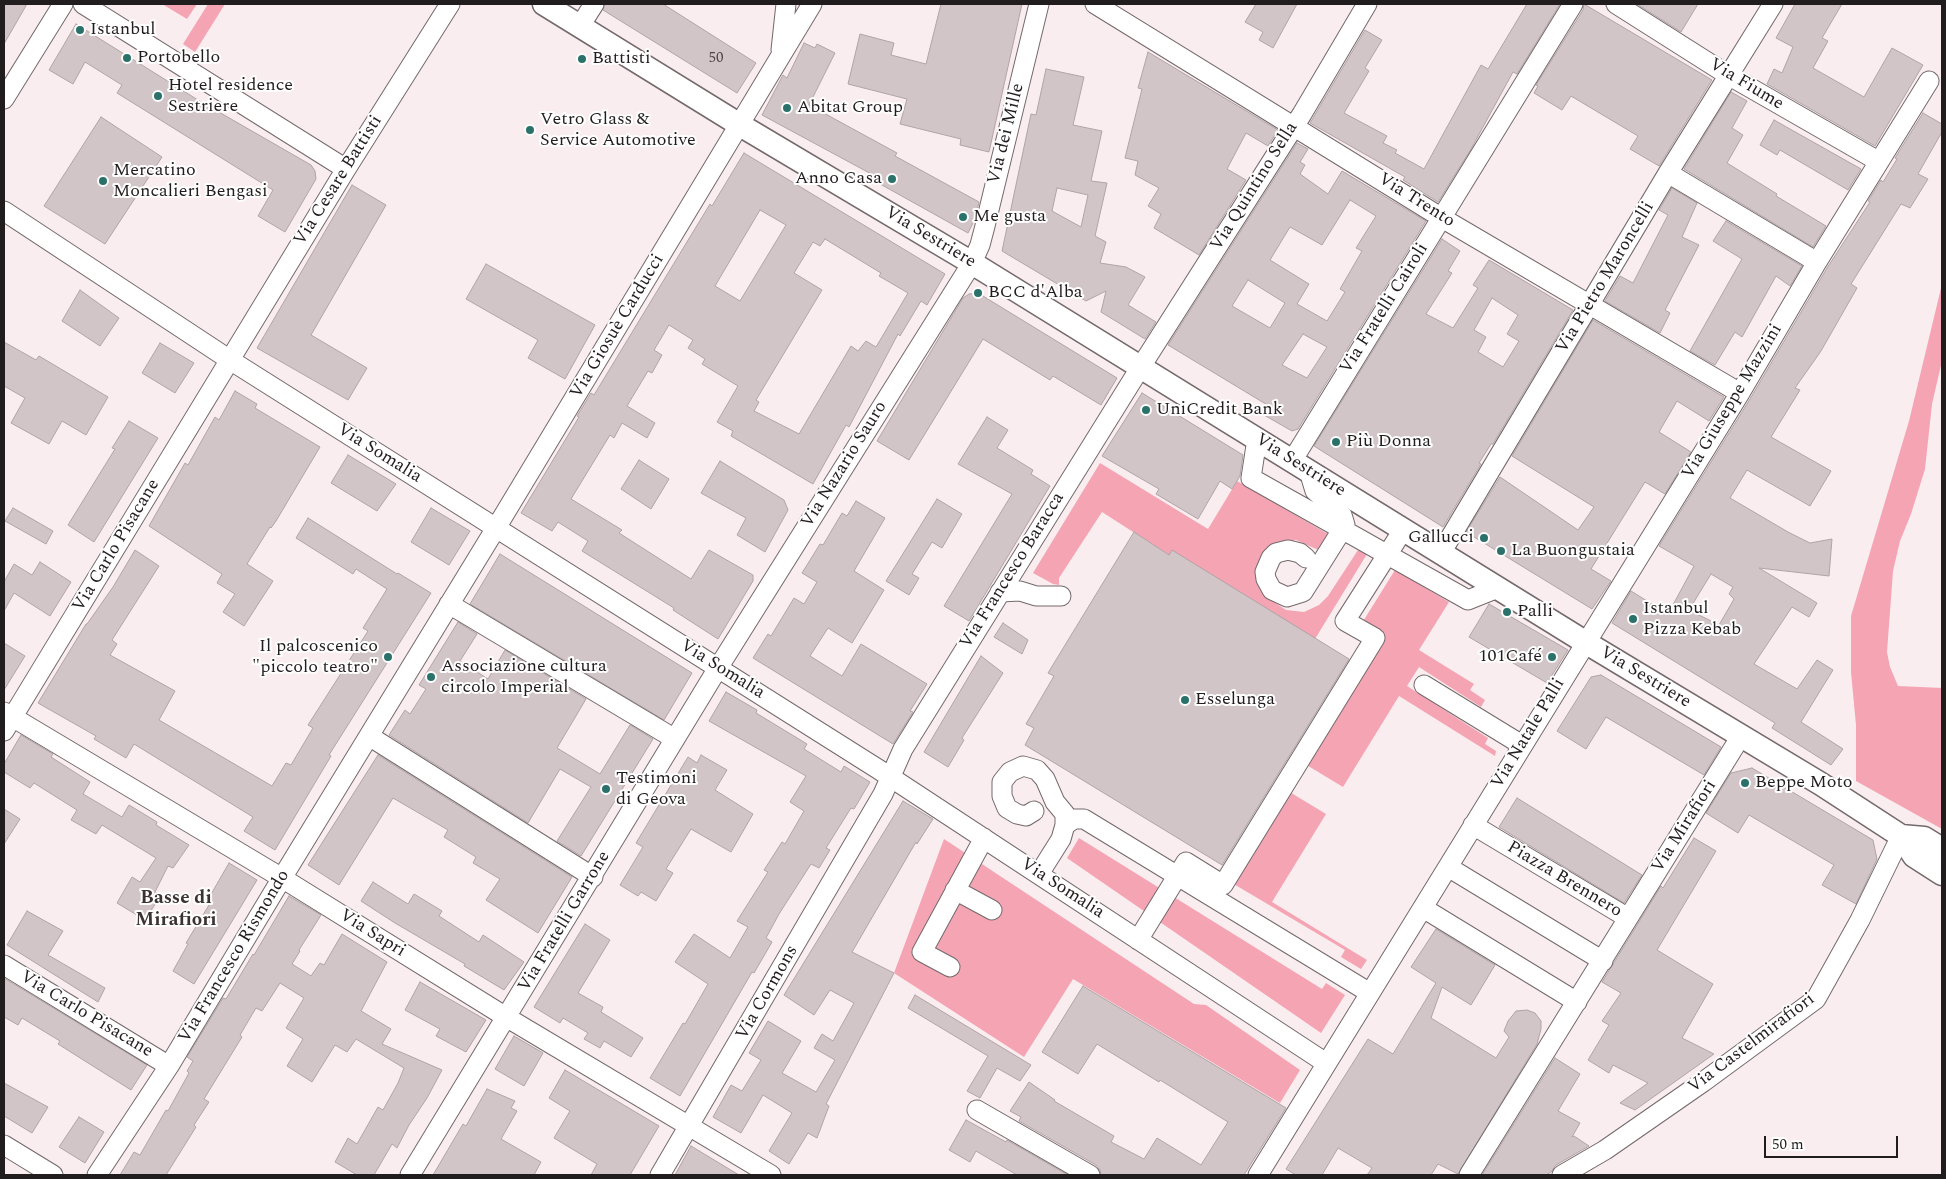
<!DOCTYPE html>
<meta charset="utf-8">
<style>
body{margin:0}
#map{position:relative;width:1946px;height:1179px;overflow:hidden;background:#faedef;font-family:Spectral,serif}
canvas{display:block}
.frame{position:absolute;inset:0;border:5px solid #211c1d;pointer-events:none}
.scale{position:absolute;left:1764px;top:1136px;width:134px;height:22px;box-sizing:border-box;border:2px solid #211c1d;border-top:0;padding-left:6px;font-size:15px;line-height:18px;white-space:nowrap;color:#211c1d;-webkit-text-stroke:4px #fefefe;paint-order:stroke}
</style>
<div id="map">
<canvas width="1946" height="1179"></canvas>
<div class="frame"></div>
<div class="scale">50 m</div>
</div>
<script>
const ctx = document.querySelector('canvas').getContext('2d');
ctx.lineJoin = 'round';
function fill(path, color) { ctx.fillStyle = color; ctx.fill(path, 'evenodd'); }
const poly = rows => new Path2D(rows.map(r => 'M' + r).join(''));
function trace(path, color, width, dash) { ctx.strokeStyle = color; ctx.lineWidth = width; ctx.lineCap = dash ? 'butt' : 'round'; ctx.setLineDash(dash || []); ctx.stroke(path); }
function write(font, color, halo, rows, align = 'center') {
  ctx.font = font + ' Spectral,serif'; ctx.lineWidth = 4; ctx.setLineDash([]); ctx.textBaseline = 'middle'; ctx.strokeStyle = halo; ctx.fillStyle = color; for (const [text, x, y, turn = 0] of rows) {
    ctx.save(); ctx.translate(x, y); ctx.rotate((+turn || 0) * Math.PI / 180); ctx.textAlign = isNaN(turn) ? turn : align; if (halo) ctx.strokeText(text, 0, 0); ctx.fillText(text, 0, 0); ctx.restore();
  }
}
const green = poly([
 [162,4,197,4,187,19],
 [208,4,225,4,195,52,183,44],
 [1942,284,1942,361,1932,404,1925,469,1911,514,1900,541,1893,571,1887,652,1890,667,1898,686,1942,688,1942,829,1856,781,1856,725,1851,672,1851,616,1909,421],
 [1100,463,1208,529,1237,481,1333,537,1325,553,1296,540,1283,543,1266,587,1271,600,1286,610,1304,612,1319,605,1328,596,1358,550,1367,554,1315,639,1169,555,1102,512,1059,578,1059,585,1053,584,1033,573],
 [1395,570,1449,602,1419,650,1474,684,1470,690,1485,700,1481,707,1419,667,1407,686,1488,738,1485,744,1496,751,1495,756,1399,696,1343,787,1305,764,1382,635,1362,623],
 [1288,791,1326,814,1272,902,1367,960,1361,969,1341,957,1345,950,1232,883],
 [1079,838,1322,989,1326,983,1345,995,1321,1033,1067,858],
 [944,839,1194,1004,1206,1005,1300,1070,1280,1103,1073,979,1024,1057,894,973]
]);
const building = poly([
 [4,4,27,4,4,44,4,4],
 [605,4,663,4,756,63,737,93,603,10,605,4],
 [941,4,1022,4,989,152,960,145,961,139,900,124,907,99,848,84,860,34,894,43,891,55,926,64,941,4],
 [1256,4,1297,4,1273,48,1259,40,1263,32,1245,22,1256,4],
 [1527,4,1560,4,1517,74,1513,72,1471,149,1438,202,1403,180,1405,177,1310,123,1365,30,1382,40,1365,68,1369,71,1344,113,1387,136,1383,143,1397,150,1395,153,1424,169,1481,65,1488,69,1527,4],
 [1584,4,1712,80,1659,166,1630,149,1638,136,1571,96,1562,110,1534,93,1538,86,1536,85,1583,10,1584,4],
 [1637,4,1698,4,1681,32,1637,4],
 [1795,4,1842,4,1822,38,1828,41,1813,68,1864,97,1892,48,1923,65,1875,146,1767,84,1774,69,1782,73,1793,47,1776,38,1795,4],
 [76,24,198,100,311,165,315,171,316,179,285,232,258,216,273,190,117,93,122,85,85,62,73,84,49,70,76,24],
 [804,43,815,48,817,44,835,53,809,105,897,153,895,156,979,202,975,219,968,233,873,180,875,176,762,115,783,75,787,78,804,43],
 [1148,52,1278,130,1268,146,1246,133,1227,169,1246,180,1199,255,1154,228,1161,214,1148,206,1159,188,1135,175,1138,161,1125,158,1142,89,1138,88,1148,52],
 [1046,69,1084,77,1073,125,1102,131,1091,181,1107,183,1095,236,1106,242,1100,263,1126,267,1145,277,1128,305,1156,322,1145,339,1101,312,1106,291,1086,301,1002,251,1031,114,1036,115,1046,69],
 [1057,188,1088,195,1081,227,1052,211,1057,188],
 [1731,92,1747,101,1732,128,1743,135,1727,163,1777,194,1776,196,1826,226,1813,247,1684,169,1731,92],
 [1923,113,1942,124,1942,132,1918,174,1928,179,1910,208,1901,204,1851,284,1857,288,1821,351,1795,388,1800,390,1771,437,1831,471,1810,506,1747,470,1730,498,1788,532,1810,543,1832,539,1829,576,1759,568,1817,603,1809,617,1792,607,1754,664,1797,689,1817,660,1833,670,1801,722,1843,749,1831,765,1772,728,1775,723,1612,623,1631,591,1668,614,1694,566,1659,546,1750,399,1827,268,1870,202,1868,201,1881,180,1883,182,1897,159,1895,158,1923,113],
 [1711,574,1733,587,1729,594,1734,599,1719,625,1689,610,1711,574],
 [101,117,162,157,105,244,44,206,101,117],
 [1774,120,1861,169,1848,190,1780,150,1777,155,1760,145,1774,120],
 [1297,143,1308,149,1300,162,1305,165,1300,174,1328,194,1342,171,1426,221,1298,429,1292,431,1264,415,1269,406,1168,345,1297,143],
 [1350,200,1376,216,1356,248,1362,251,1340,289,1345,292,1327,321,1297,304,1309,284,1270,260,1290,227,1322,245,1350,200],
 [1248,280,1285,303,1270,328,1232,306,1248,280],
 [1303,334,1327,347,1307,378,1282,365,1303,334],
 [744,153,945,274,927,305,921,301,900,336,898,334,849,427,846,425,813,484,731,436,733,431,717,422,738,386,702,364,705,359,688,348,693,340,669,325,654,350,662,355,652,373,648,371,627,406,655,423,647,438,622,423,614,438,610,435,571,499,622,530,619,533,691,579,709,550,753,575,753,581,718,639,673,610,674,608,582,551,588,541,558,522,552,531,521,513,579,417,577,416,591,393,594,395,710,204,712,206,744,153],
 [760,210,786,225,740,301,715,286,760,210],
 [825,239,881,273,879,276,908,293,876,347,866,341,858,351,851,346,799,434,754,411,759,402,756,400,822,290,794,273,813,242,820,246,825,239],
 [352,185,386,205,311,335,367,368,348,400,257,348,352,185],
 [1672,188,1697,203,1682,237,1699,245,1665,310,1670,313,1660,333,1605,301,1620,276,1633,283,1668,215,1659,210,1672,188],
 [1726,221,1802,266,1790,286,1776,276,1742,337,1735,332,1715,365,1690,351,1742,259,1713,241,1726,221],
 [1442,239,1460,251,1448,271,1452,273,1426,314,1453,328,1478,288,1473,285,1489,260,1573,310,1493,444,1491,444,1479,463,1481,464,1443,527,1314,446,1442,239],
 [1492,298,1518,315,1507,334,1519,341,1503,367,1478,352,1486,337,1474,330,1492,298],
 [486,264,595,325,565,379,528,358,538,340,466,299,486,264],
 [80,290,119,318,100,346,62,321,80,290],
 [978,293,1117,378,1101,405,1053,376,1050,380,983,339,909,460,877,441,963,298,969,294,978,293],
 [1593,320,1724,397,1709,421,1677,401,1659,432,1691,452,1665,494,1645,482,1591,569,1611,581,1592,609,1466,532,1500,477,1578,530,1594,507,1512,456,1593,320],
 [4,342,36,360,39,356,108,397,86,435,62,421,49,444,11,423,25,398,4,386,4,342],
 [160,343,194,363,175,393,142,373,160,343],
 [235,391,257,404,255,408,320,447,276,521,271,528,270,527,247,564,273,581,244,626,223,612,235,594,217,583,222,574,149,526,185,463,188,465,215,417,219,420,235,391],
 [1142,393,1243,455,1240,476,1232,489,1220,481,1198,519,1156,494,1159,489,1102,456,1142,393],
 [987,417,1008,430,997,448,1033,470,1031,474,1050,486,969,621,944,606,1012,494,958,464,987,417],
 [129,421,158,438,94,542,68,525,115,449,112,448,129,421],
 [348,455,396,484,377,511,331,483,348,455],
 [639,460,669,479,651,509,621,489,639,460],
 [720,461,784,500,788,510,765,552,737,535,746,518,701,493,720,461],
 [937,499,962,514,942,548,932,542,912,574,919,578,909,595,886,581,937,499],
 [856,501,885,518,854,571,884,590,852,643,828,628,810,656,842,676,861,644,927,684,910,711,913,712,893,744,753,658,768,634,771,636,794,598,804,604,817,582,802,573,820,544,823,545,842,513,847,516,856,501],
 [13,508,53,531,46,544,5,521,13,508],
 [431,508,470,531,449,565,411,542,431,508],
 [308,518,397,574,398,573,431,593,329,755,331,756,275,850,244,831,253,817,134,744,126,758,94,739,96,736,38,703,86,624,87,624,113,587,135,550,159,566,112,640,117,644,110,655,175,691,159,720,272,786,286,763,291,765,313,728,308,725,368,631,363,628,387,589,356,569,353,574,296,538,308,518],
 [1134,532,1169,555,1172,550,1349,659,1222,865,1025,745,1034,728,1026,724,1054,676,1048,673,1134,532],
 [500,554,692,673,664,720,470,604,500,554],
 [40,562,71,582,50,616,14,593,4,611,4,582,14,564,32,575,40,562],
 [1489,604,1568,650,1547,683,1469,637,1489,604],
 [458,622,477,634,460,661,488,679,505,650,586,699,557,748,600,774,630,725,653,739,581,856,557,841,591,787,560,769,528,823,389,735,405,710,410,714,426,689,419,685,458,622],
 [1003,623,1028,640,1022,654,994,637,1003,623],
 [4,643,25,656,4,690,4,643],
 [981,656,1003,673,962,738,964,740,948,767,924,752,981,656],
 [1601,675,1721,747,1704,775,1606,717,1586,749,1557,731,1591,677,1601,675],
 [726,692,757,710,756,713,807,744,804,749,841,772,844,766,870,782,854,809,851,808,826,848,830,850,819,868,811,864,779,914,766,938,772,942,754,973,752,972,680,1096,650,1078,683,1023,685,1024,708,984,675,962,694,934,730,958,748,927,737,921,768,872,764,870,782,842,785,844,804,811,790,802,806,776,709,721,726,692],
 [21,735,53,754,51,757,90,782,83,794,122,817,129,805,157,822,156,825,189,845,173,868,168,866,155,892,161,895,145,920,117,903,132,877,140,882,156,858,102,825,96,834,71,820,77,810,34,783,30,788,4,772,4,764,21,735],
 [378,755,572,877,538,933,486,900,500,879,473,863,476,857,444,837,448,830,393,798,339,885,308,865,378,755],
 [701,755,727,770,715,790,753,814,731,852,691,829,666,869,673,873,656,901,641,892,638,896,620,885,643,847,636,843,688,757,697,763,701,755],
 [1752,768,1873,840,1877,859,1856,904,1822,885,1834,865,1749,815,1738,833,1706,813,1731,773,1752,768],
 [1517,798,1642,875,1624,903,1499,827,1517,798],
 [903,801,933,819,917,844,916,842,852,952,894,973,826,1104,829,1106,817,1138,808,1133,789,1164,769,1151,792,1113,763,1095,741,1133,713,1117,731,1085,742,1091,761,1060,749,1053,768,1021,801,1041,782,1073,816,1092,835,1060,814,1048,822,1034,833,1041,854,1003,830,990,814,1015,784,995,903,801],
 [4,809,20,819,4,844,4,809],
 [1694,838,1716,851,1657,950,1713,984,1682,1038,1714,1054,1635,1110,1620,1103,1648,1083,1613,1065,1609,1073,1588,1060,1609,1025,1602,1021,1621,993,1602,982,1661,886,1663,888,1694,838],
 [229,863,257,880,194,984,173,971,188,944,186,943,209,905,206,903,229,863],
 [373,882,408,904,414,894,442,911,439,916,479,942,483,935,524,962,504,990,464,966,465,964,395,923,361,901,373,882],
 [289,896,321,915,299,950,300,951,292,964,311,976,320,963,324,965,342,934,387,962,361,1011,391,1029,382,1044,442,1070,427,1098,409,1125,397,1148,392,1144,374,1175,357,1175,335,1162,348,1138,357,1144,378,1107,383,1110,398,1083,404,1068,356,1039,347,1052,335,1045,312,1082,287,1066,303,1039,286,1028,304,998,280,983,262,1011,256,1008,240,1035,242,1037,204,1099,209,1102,194,1125,196,1127,166,1175,120,1175,134,1152,140,1155,166,1110,168,1111,189,1073,187,1071,193,1061,187,1057,223,998,226,999,253,954,254,955,289,896],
 [27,911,63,931,48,955,105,988,98,1002,7,945,27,911],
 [585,924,610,940,578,993,603,1007,601,1012,643,1038,631,1057,604,1041,600,1048,584,1039,588,1033,563,1018,560,1023,534,1007,585,924],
 [1436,929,1495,965,1471,1005,1442,987,1431,1018,1496,1058,1509,1037,1504,1031,1508,1021,1516,1011,1527,1010,1535,1013,1541,1021,1541,1029,1537,1044,1458,1174,1438,1164,1431,1175,1367,1175,1372,1168,1338,1148,1322,1175,1296,1175,1286,1169,1368,1039,1393,1054,1436,983,1411,967,1436,929],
 [4,978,147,1065,131,1090,58,1044,60,1041,22,1018,18,1025,4,1017,4,978],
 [420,982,486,1020,466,1052,436,1036,440,1029,405,1010,420,982],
 [1083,986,1286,1108,1244,1175,1101,1175,1100,1170,1096,1165,1019,1121,1021,1117,1010,1111,1029,1082,1055,1100,1054,1101,1114,1136,1111,1142,1144,1159,1157,1138,1201,1165,1228,1122,1160,1080,1159,1082,1097,1044,1078,1074,1042,1052,1083,986],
 [915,995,1031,1065,1020,1081,997,1068,980,1098,967,1091,988,1056,908,1008,915,995],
 [514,1036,543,1053,524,1086,495,1069,514,1036],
 [1555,1058,1580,1074,1558,1111,1580,1123,1572,1137,1574,1136,1589,1146,1556,1165,1551,1172,1546,1175,1482,1175,1555,1058],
 [565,1070,659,1126,630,1175,591,1175,597,1164,554,1138,570,1111,549,1098,565,1070],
 [4,1083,48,1107,32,1133,4,1116,4,1083],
 [487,1089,515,1101,511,1108,517,1111,501,1139,541,1162,534,1175,433,1175,463,1124,466,1126,487,1089],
 [79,1117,104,1132,85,1163,59,1147,79,1117],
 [966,1120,1006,1142,1007,1140,1068,1175,1017,1175,976,1151,970,1162,949,1150,966,1120],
 [691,1146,739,1175,675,1175,691,1146]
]);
const minor = poly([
 [83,4,346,169],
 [1095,4,1442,218,1740,393],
 [1616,4,1728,75,1878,161],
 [580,26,594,4],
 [781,50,786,4],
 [4,99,63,4],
 [1668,173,1817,262],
 [4,211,230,360,878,769,1326,1063],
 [1257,439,1251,478,1468,600,1498,588],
 [1292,461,1573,4],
 [1441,553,1668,173,1773,4],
 [1306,558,1300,553,1288,550,1276,553,1271,558,1265,572,1266,579,1272,590,1287,597,1303,592,1345,525,1342,515,1315,491,1309,471],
 [1000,592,1020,591,1036,596,1061,596],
 [449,604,675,739],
 [1424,685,1522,745],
 [4,712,282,878,506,1017,771,1175],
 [4,731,346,169,450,4],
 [369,736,593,877],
 [1034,811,1026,816,1017,814,1007,808,1002,796,1002,782,1010,772,1023,766,1037,770,1045,779,1055,802,1065,814,1065,825,1061,839,1039,874],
 [1065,825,1074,819,1084,819,1370,993],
 [1473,825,1628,918],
 [1448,867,1603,961],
 [955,890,992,910],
 [1423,908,1577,1002],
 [1138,940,1186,862,1223,885,1375,638,1345,621,1403,530],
 [4,965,169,1066],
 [950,967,922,952,984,838],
 [977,1110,1090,1175],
 [4,1145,53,1175],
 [97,1175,169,1066,282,878,496,528,812,4],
 [410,1175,718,668,972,263,980,245,985,226,1039,4],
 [660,1175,883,794,903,749,1140,368,1302,114,1367,4],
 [1258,1175,1740,393,1817,262,1929,81],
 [1469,1175,1741,736],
 [1562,1175,1605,1150,1703,1082,1816,999,1860,920,1901,836]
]);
const major = poly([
 [544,4,740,125,972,263,1585,642,1821,784,1901,836,1914,856,1942,874],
 [1901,836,1924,838,1942,849]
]);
const markers = [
 [80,30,5,"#297169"],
 [127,58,5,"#297169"],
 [582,59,5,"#297169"],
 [158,96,5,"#297169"],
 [787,108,5,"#297169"],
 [530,130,5,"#297169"],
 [892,179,5,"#297169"],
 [103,181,5,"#297169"],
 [963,217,5,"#297169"],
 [978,293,5,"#297169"],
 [1146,410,5,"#297169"],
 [1336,442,5,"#297169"],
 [1484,538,5,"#297169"],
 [1501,551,5,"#297169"],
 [1507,612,5,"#297169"],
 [1633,619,5,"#297169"],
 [388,657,5,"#297169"],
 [1552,657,5,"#297169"],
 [431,677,5,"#297169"],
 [1185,700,5,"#297169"],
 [1745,783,5,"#297169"],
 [606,789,5,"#297169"]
];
const numberNames = [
 ["50",716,59]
];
const poiNames = [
 ["Istanbul",90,30],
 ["Portobello",137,58],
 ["Battisti",592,59],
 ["Hotel residence",168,86],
 ["Sestriere",168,107],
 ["Abitat Group",797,108],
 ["Vetro Glass &",540,120],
 ["Service Automotive",540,141],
 ["Mercatino",113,171],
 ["Moncalieri Bengasi",113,192],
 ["Anno Casa",882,179,"right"],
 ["Me gusta",973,217],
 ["BCC d'Alba",988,293],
 ["UniCredit Bank",1156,410],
 ["Più Donna",1346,442],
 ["Gallucci",1474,538,"right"],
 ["La Buongustaia",1511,551],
 ["Istanbul",1643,609],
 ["Pizza Kebab",1643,630],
 ["Palli",1517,612],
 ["Il palcoscenico",378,647,"right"],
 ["\"piccolo teatro\"",378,668,"right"],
 ["101Café",1542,657,"right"],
 ["Associazione cultura",441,667],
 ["circolo Imperial",441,688],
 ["Esselunga",1195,700],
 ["Testimoni",616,779],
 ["di Geova",616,800],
 ["Beppe Moto",1755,783]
];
const streetNames = [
 ["Via Fiume",1746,85,31],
 ["Via dei Mille",1007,134,-76],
 ["Via Cesare Battisti",339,181,-58],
 ["Via Quintino Sella",1255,187,-58],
 ["Via Trento",1416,201,32],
 ["Via Sestriere",930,238,31],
 ["Via Pietro Maroncelli",1606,278,-59],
 ["Via Fratelli Cairoli",1385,309,-58],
 ["Via Giosuè Carducci",618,327,-59],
 ["Via Giuseppe Mazzini",1733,402,-59],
 ["Via Somalia",379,454,32],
 ["Via Nazario Sauro",845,465,-58],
 ["Via Sestriere",1300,466,32],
 ["Via Carlo Pisacane",117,546,-59],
 ["Via Francesco Baracca",1013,571,-58],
 ["Via Somalia",722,670,32],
 ["Via Sestriere",1645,678,31],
 ["Via Natale Palli",1529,734,-59],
 ["Via Mirafiori",1685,827,-58],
 ["Piazza Brennero",1564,880,31],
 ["Via Somalia",1062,889,33],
 ["Via Fratelli Garrone",565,922,-59],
 ["Via Sapri",372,934,32],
 ["Via Francesco Rismondo",235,957,-59],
 ["Via Cormons",768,993,-60],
 ["Via Carlo Pisacane",86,1015,31],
 ["Via Castelmirafiori",1752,1044,-37]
];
const neighbourhoodNames = [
 ["Basse di",176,899],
 ["Mirafiori",176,921]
];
fill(green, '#f5a4b3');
fill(building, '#d2c5c7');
trace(building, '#b0a4a6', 1);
trace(minor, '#74696b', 21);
trace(major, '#74696b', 25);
trace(minor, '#fff', 19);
trace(major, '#fff', 22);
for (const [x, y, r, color] of markers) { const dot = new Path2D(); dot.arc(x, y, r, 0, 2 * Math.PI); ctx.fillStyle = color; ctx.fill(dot); trace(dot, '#fefefe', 2); }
write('15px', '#4d4648', null, numberNames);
write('18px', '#211c1d', '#fefefe', poiNames, 'left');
write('18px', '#211c1d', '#fefefe', streetNames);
write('bold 19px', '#3c3234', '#fefefe', neighbourhoodNames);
</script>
